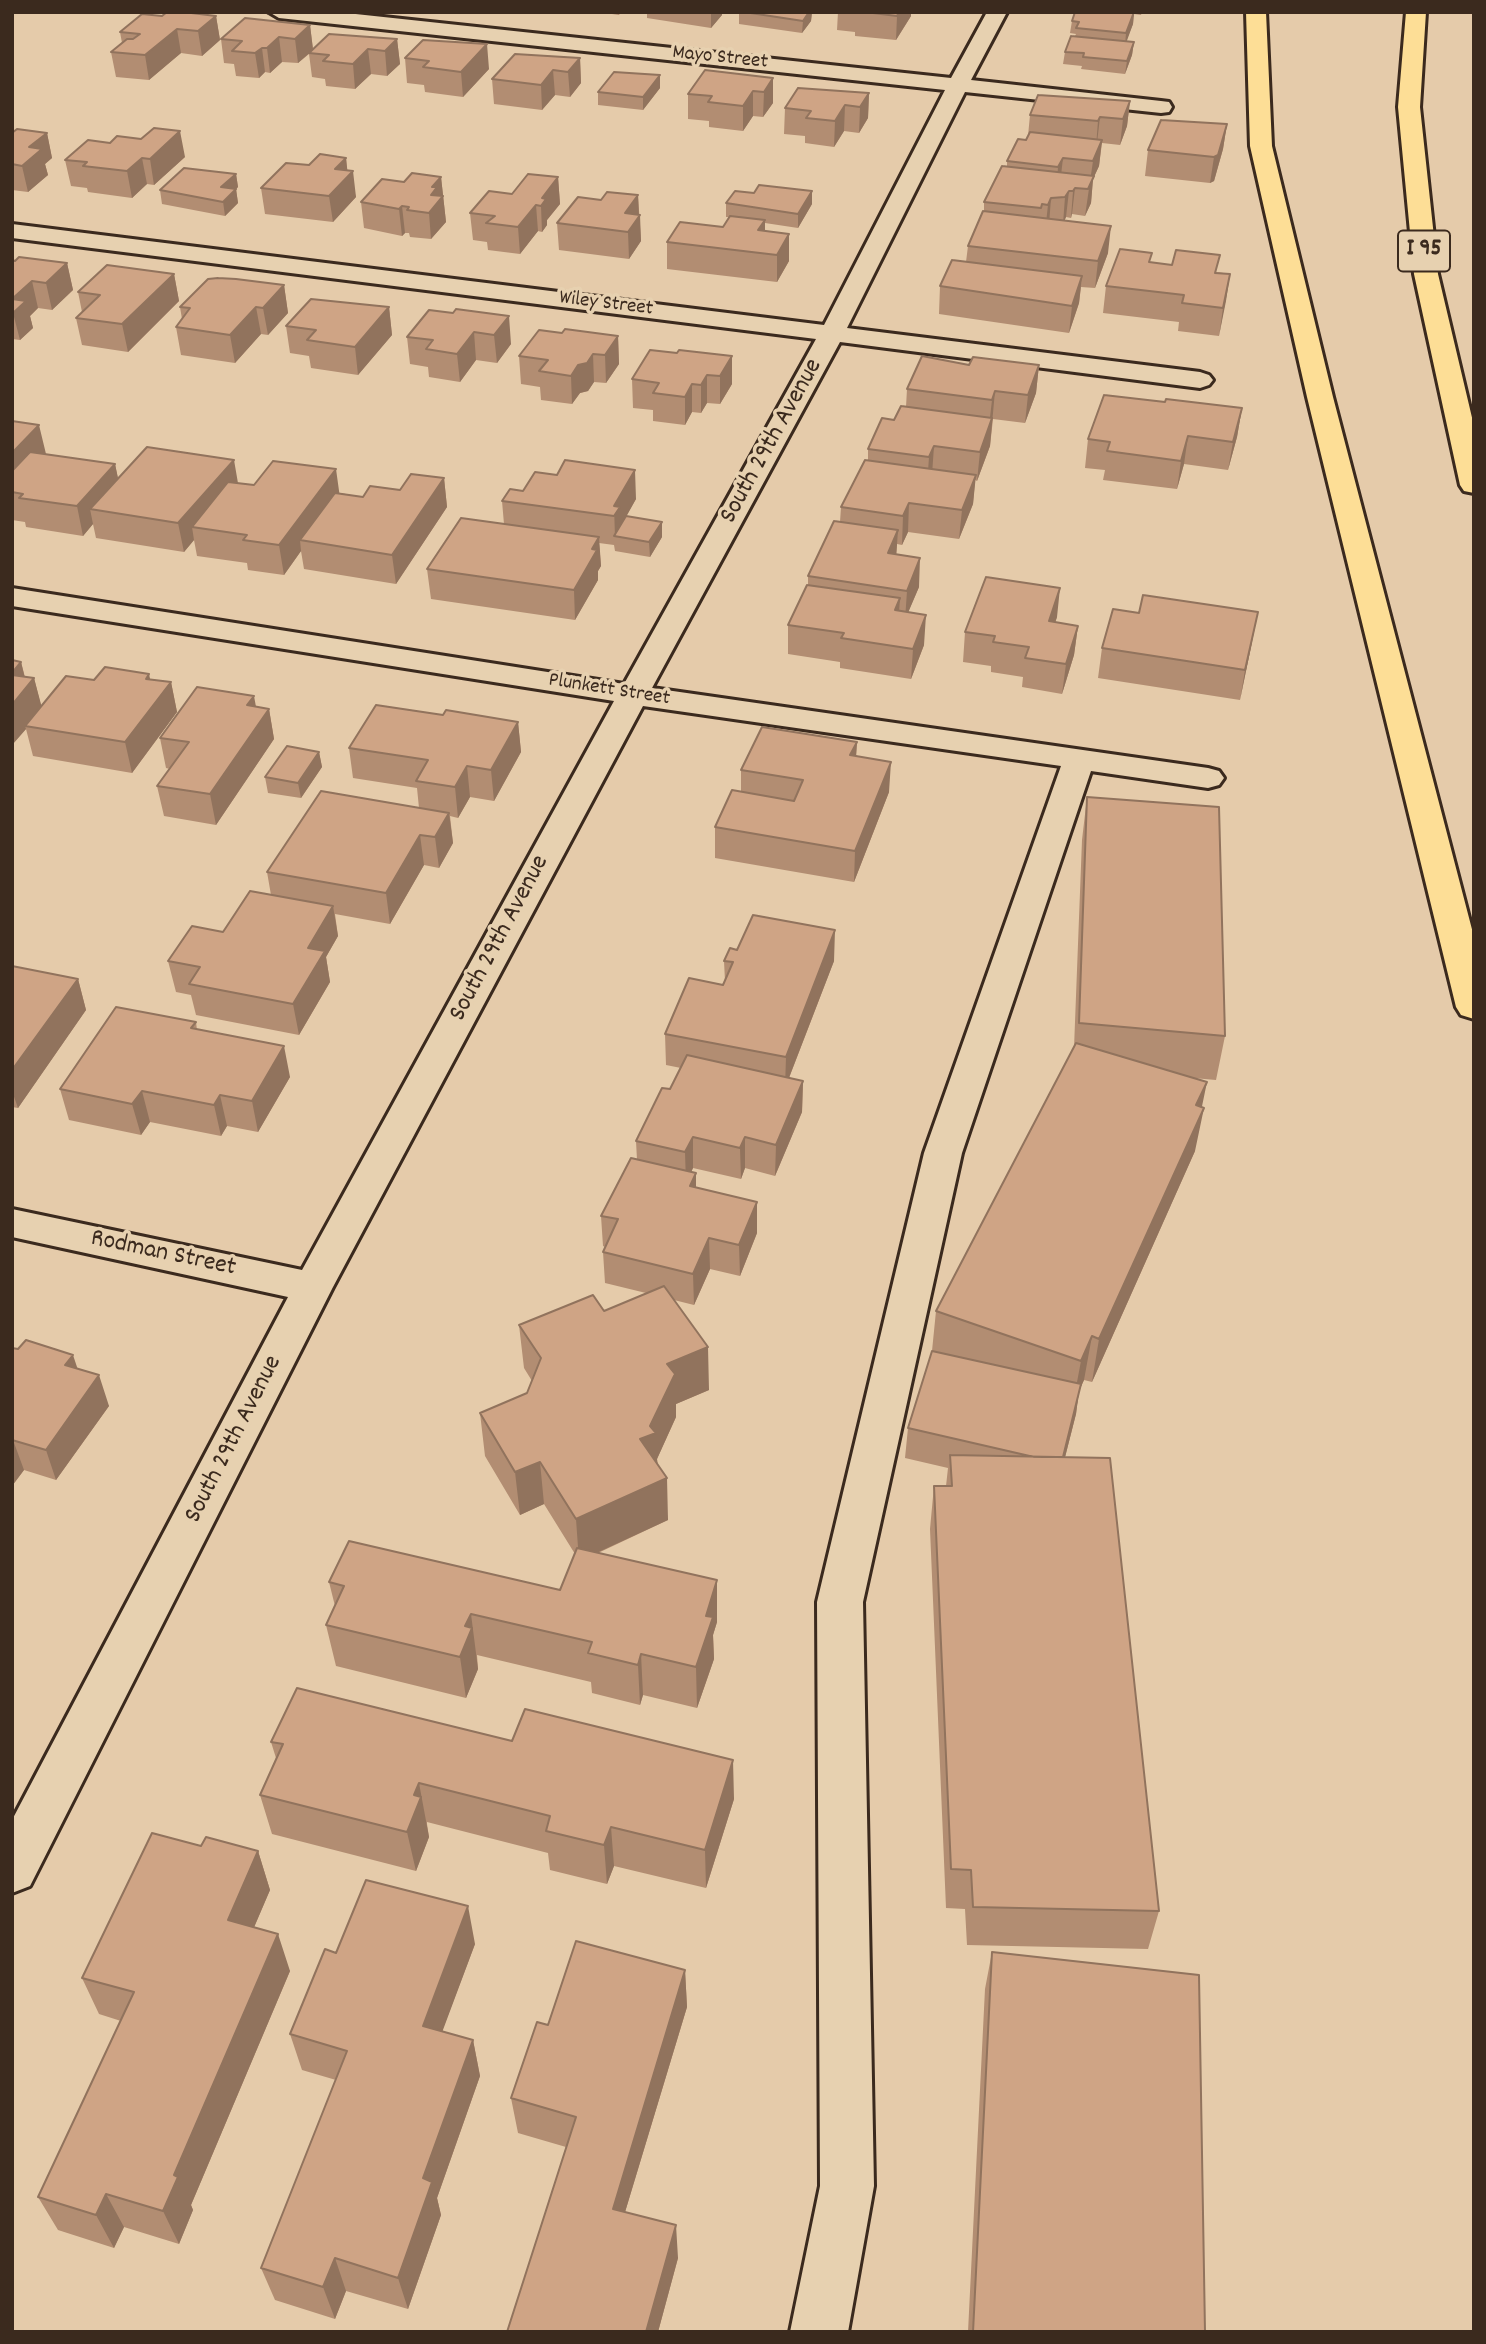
<!DOCTYPE html>
<style>
body{margin:0}
#map{position:relative;width:1486px;height:2344px;overflow:hidden;background:#e5cbaa;font-family:Dekko,sans-serif}
canvas{display:block}
.frame{position:absolute;inset:0;border:14px solid #3b2a1e;pointer-events:none}
</style>
<div id="map">
<canvas width="1486" height="2344"></canvas>
<div class="frame"></div>
</div>
<script>
const ctx = document.querySelector('canvas').getContext('2d');
ctx.lineJoin = 'round';
const poly = rows => new Path2D(rows.map(r => 'M' + r).join(''));
function trace(path, color, width, dash) { ctx.strokeStyle = color; ctx.lineWidth = width; ctx.lineCap = dash ? 'butt' : 'round'; ctx.setLineDash(dash || []); ctx.stroke(path); }
function fill(path, color) { ctx.fillStyle = color; ctx.fill(path, 'evenodd'); }
function write(font, color, halo, rows, align = 'center') {
  ctx.font = font + ' Dekko,sans-serif'; ctx.lineWidth = 7; ctx.setLineDash([]); ctx.textBaseline = 'middle'; ctx.strokeStyle = halo; ctx.fillStyle = color; for (const [text, x, y, turn = 0] of rows) {
    ctx.save(); ctx.translate(x, y); ctx.rotate((+turn || 0) * Math.PI / 180); ctx.textAlign = isNaN(turn) ? turn : align; if (halo) ctx.strokeText(text, 0, 0); ctx.fillText(text, 0, 0); ctx.restore();
  }
}
const street = poly([
 [269,12,337,12,951,78,987,12,1007,12,971,80,1161,101,1169,102,1172,107,1169,112,1161,113,965,92,847,328,1200,372,1209,375,1213,380,1209,385,1200,388,840,342,652,688,1208,768,1219,771,1224,778,1219,785,1208,788,1091,771,962,1153,863,1602,874,2186,848,2332,790,2332,820,2186,817,1602,924,1153,1061,766,643,706,333,1287,30,1886,12,1893,12,1820,288,1297,12,1237,12,1209,302,1270,614,701,12,606,12,588,624,684,816,339,12,238,12,224,824,325,945,90,279,18,269,12]
]);
const highway = poly([
 [1246,12,1266,12,1272,146,1333,397,1474,937,1474,1019,1461,1015,1456,1007,1307,397,1250,146,1246,12],
 [1406,12,1426,12,1420,107,1438,274,1474,426,1474,493,1464,491,1460,485,1414,274,1398,107,1406,12]
]);
const wall = poly([
 [598,12,621,12,619,15],
 [647,12,722,12,722,15,711,28,647,18],
 [739,12,812,12,811,21,802,33,739,24],
 [838,12,911,12,911,16,896,40,855,36,855,32,837,30],
 [1091,12,1142,12,1141,15,1134,14,1133,24,1126,41,1134,42,1132,55,1125,74,1081,69,1082,66,1063,64,1065,52,1075,36,1076,34,1070,33,1072,21],
 [162,16,216,16,220,40,202,56,181,53,149,80,116,77,111,52,122,43,120,32],
 [310,25,313,49,397,39,400,64,387,76,371,74,355,89,326,86,325,79,312,77,309,54,298,63,282,62,270,73,265,72,259,78,236,76,234,64,224,63,221,39],
 [405,58,489,69,463,97,425,92,424,85,407,83],
 [580,58,581,83,570,97,555,95,542,110,494,104,492,79],
 [660,75,660,88,643,110,598,105,598,92],
 [773,78,773,103,763,117,753,116,743,131,709,127,709,121,688,119,688,94],
 [869,93,868,118,859,133,844,131,834,147,805,143,805,136,784,134,785,108],
 [1130,101,1127,126,1120,145,1102,143,1099,166,1093,179,1091,203,1085,216,1072,214,1071,218,1066,217,1064,221,1108,253,1095,288,1081,287,1079,303,1069,333,939,314,940,286,966,262,968,246,984,212,984,202,1007,166,1007,161,1026,140,1028,136,1030,115],
 [1227,124,1223,149,1214,181,1210,183,1145,176,1148,150],
 [12,133,47,133,52,158,45,164,48,175,28,192,12,190],
 [185,157,154,185,147,184,132,198,88,192,87,188,71,186,65,160],
 [346,158,347,170,356,197,333,222,265,214,261,188],
 [236,174,238,187,236,189,238,203,225,216,162,204,160,190],
 [441,177,446,222,431,239,410,237,409,233,405,233,402,236,364,228,361,202,404,182],
 [558,177,560,204,547,220,547,225,542,232,538,231,520,254,488,250,487,242,473,240,470,213,512,194],
 [812,191,812,204,798,228,765,223,765,231,789,234,789,261,777,282,667,269,667,242,723,227,729,217,726,217,726,203,754,193],
 [638,195,641,241,629,259,559,250,557,223,601,200],
 [12,260,67,263,73,290,52,310,38,308,30,316,33,328,20,340,12,339],
 [1151,262,1230,274,1219,336,1178,331,1179,322,1103,313,1106,286],
 [174,274,179,301,128,352,82,345,76,318,82,312,78,292],
 [284,285,288,313,268,335,261,334,235,363,181,355,176,327,182,319,180,307],
 [389,307,392,335,358,375,311,368,309,356,290,353,286,326],
 [453,313,511,344,497,363,476,360,460,382,429,377,428,367,410,364,407,337],
 [562,333,618,336,619,364,606,383,594,382,588,391,580,393,572,404,541,400,540,387,521,384,519,356],
 [677,353,732,356,732,384,720,404,707,403,701,413,692,412,685,425,653,421,653,410,633,408,632,379],
 [969,365,1039,365,1036,393,1025,423,993,419,990,446,977,481,975,480,973,504,959,539,908,532,902,545,897,544,896,555,919,587,908,612,924,645,911,679,840,668,840,662,788,654,788,625,808,585,808,576,840,522,841,507,868,460,868,449,906,407,907,389],
 [1165,402,1242,408,1237,437,1228,470,1184,464,1177,489,1103,480,1105,470,1085,468,1088,439],
 [12,421,45,454,115,464,118,479,237,483,340,493,363,497,400,490,444,478,447,507,396,584,304,569,301,551,284,575,248,570,247,563,197,556,194,540,184,552,96,538,93,524,83,536,26,527,25,522,12,520],
 [523,491,636,499,623,521,662,537,650,557,615,551,614,545,599,543,601,566,598,571,598,580,575,620,431,599,427,569,504,524,502,501],
 [1139,613,1252,642,1240,700,1098,678,1102,648],
 [1057,617,1055,622,1078,626,1074,655,1062,694,1022,687,1023,677,991,672,991,666,963,662,965,632],
 [21,662,25,677,34,678,41,706,94,680,150,679,171,682,177,712,132,773,33,756,26,729,12,745],
 [256,707,269,709,274,739,216,825,164,816,157,786,170,769,166,768,160,738],
 [443,715,518,722,521,752,494,801,470,797,458,818,450,816,453,843,439,868,424,865,390,924,335,914,338,936,326,957,330,982,299,1035,196,1015,191,995,176,992,168,961,223,932,271,895,267,872,419,808,417,788,353,778,349,748],
 [857,742,856,756,889,792,854,882,715,858,715,827,741,792,741,770],
 [319,752,322,767,301,798,268,793,265,777],
 [1087,797,1225,1036,1216,1080,1193,1078,1195,1151,1092,1382,1084,1380,1079,1391,1076,1414,1065,1457,1159,1911,1148,1949,967,1945,965,1909,946,1908,930,1529,934,1486,946,1486,948,1468,905,1458,908,1428,932,1351,936,1311,1074,1048,1082,840],
 [737,950,834,961,789,1078,803,1081,802,1112,775,1176,745,1168,741,1179,693,1168,691,1172,696,1188,757,1202,757,1233,740,1276,710,1269,694,1305,674,1300,709,1390,676,1404,676,1417,657,1459,668,1520,598,1553,717,1580,717,1622,713,1635,714,1659,697,1708,643,1695,640,1705,592,1693,591,1682,477,1655,478,1669,466,1698,336,1666,326,1625,335,1606,329,1582,560,1590,575,1554,544,1504,520,1515,485,1456,480,1413,527,1393,532,1381,524,1368,519,1325,604,1311,646,1293,605,1283,603,1252,605,1247,603,1246,601,1216,637,1160,636,1141,670,1089,681,1068,666,1065,665,1034,723,985,725,981,724,961],
 [12,966,78,979,86,1010,18,1108,12,1107],
 [196,1022,197,1030,290,1077,258,1132,227,1126,221,1136,150,1122,141,1135,69,1120,60,1089],
 [12,1348,77,1368,109,1406,56,1480,24,1470,12,1486],
 [271,1742,734,1799,706,1888,614,1866,607,1884,550,1870,548,1853,427,1822,427,1824,429,1837,416,1871,272,1834,260,1795,276,1758],
 [201,1846,258,1851,270,1890,254,1927,290,1971,191,2205,193,2210,179,2244,124,2227,114,2248,58,2230,38,2197,121,2021,99,2014,82,1978],
 [475,1944,442,2031,473,2040,480,2076,437,2198,441,2215,408,2309,346,2291,335,2319,275,2300,261,2268,336,2080,302,2070,290,2034,336,1953],
 [992,1952,1205,2332,968,2332,985,1989],
 [685,1970,687,2007,625,2212,678,2258,658,2332,507,2332,566,2147,518,2133,511,2098,548,2025]
]);
const shadedWall = poly([
 [711,12,722,12,722,15,711,28],
 [809,12,812,12,811,21,802,33,803,21],
 [899,12,911,12,911,16,896,40,897,16],
 [1134,12,1133,24,1125,46,1126,33],
 [216,16,220,40,202,56,198,31],
 [310,25,313,50,298,63,295,39],
 [177,29,181,53,149,80,145,55],
 [279,37,282,62,270,73,267,48],
 [397,39,400,64,387,76,385,51],
 [1134,42,1132,55,1125,74,1127,61],
 [487,44,489,69,463,97,461,72],
 [262,48,265,72,259,78,255,53],
 [368,49,371,74,355,89,353,64],
 [580,58,581,83,570,97,568,72],
 [553,70,555,95,542,110,541,85],
 [660,75,660,88,643,110,643,97],
 [773,78,773,103,763,117,764,92],
 [753,91,753,116,743,131,743,106],
 [869,93,868,118,859,133,860,107],
 [1130,101,1127,126,1120,145,1123,119],
 [845,105,844,131,834,147,835,121],
 [1100,117,1097,143,1096,147,1098,121],
 [1227,124,1223,149,1214,181,1210,183,1214,157],
 [180,131,185,157,154,185,150,159],
 [47,133,52,158,45,164,48,175,28,192,22,166,29,147],
 [1102,140,1099,166,1093,179,1091,203,1085,216,1093,161],
 [142,158,147,184,132,198,127,171],
 [346,158,348,176,353,171,356,197,333,222,329,196,335,169],
 [1063,158,1060,184,1056,193,1058,167],
 [236,174,238,187,236,189,238,203,225,216,221,187],
 [441,177,446,222,431,239,429,213,431,195,432,187],
 [558,177,560,204,547,220,547,225,542,232,541,206,542,198],
 [1075,188,1072,214,1071,218,1073,191],
 [812,191,812,204,798,228,798,214],
 [1069,191,1066,217,1063,224,1065,197],
 [638,195,639,217,640,215,641,241,629,259,628,232,625,213],
 [1051,198,1049,225,1045,232,1048,205],
 [536,205,538,231,520,254,518,227],
 [402,206,405,233,402,236,399,209],
 [765,220,765,247,758,230],
 [1111,226,1108,253,1095,288,1098,261],
 [789,234,789,261,777,282,777,255],
 [67,263,73,290,52,310,46,283],
 [174,274,179,301,128,352,122,324],
 [1230,274,1226,301,1219,336,1223,308],
 [1082,276,1079,303,1069,333,1072,306],
 [32,281,38,308,30,316,33,328,20,340,13,313,12,299],
 [284,285,288,313,268,335,263,308],
 [256,307,261,334,235,363,230,335],
 [389,307,392,335,358,375,355,347],
 [509,316,511,344,497,363,494,335],
 [474,332,476,360,460,382,457,354],
 [618,336,619,364,606,383,605,355],
 [593,354,594,382,588,391,580,393,572,404,571,376,578,365],
 [732,356,732,384,720,404,720,376],
 [1039,365,1036,393,1025,423,1028,395],
 [707,375,707,403,701,413,701,385],
 [692,384,692,412,685,425,685,397],
 [995,391,990,446,977,481,980,452,989,426,992,400],
 [1242,408,1237,437,1228,470,1233,442],
 [39,425,46,454,12,489,12,453],
 [1188,436,1184,464,1177,489,1181,461],
 [934,446,932,475,927,486,929,457],
 [234,460,239,489,192,527,194,540,184,552,178,523],
 [115,464,121,492,90,509,93,524,83,536,77,506],
 [336,469,340,498,300,540,301,551,284,575,279,545],
 [635,470,636,499,615,537,614,506],
 [976,475,973,504,959,539,962,510],
 [444,478,447,507,396,584,392,555],
 [909,503,908,532,902,545,903,516],
 [662,522,662,537,650,557,649,542],
 [898,530,896,559,888,553],
 [599,537,601,566,598,571,598,580,575,620,574,590,592,549],
 [920,558,919,587,905,620,907,591],
 [1060,588,1057,617,1046,651,1049,621],
 [900,598,898,628,895,610],
 [1258,612,1252,642,1240,700,1245,670],
 [926,615,924,645,911,679,913,649],
 [1078,626,1074,655,1062,694,1066,664],
 [21,662,27,687,34,678,42,708,25,726,26,729,12,745,12,673],
 [149,674,155,702,171,682,177,712,132,773,125,742,146,679],
 [254,696,259,723,269,709,274,739,216,825,210,794,247,705],
 [518,722,521,752,494,801,491,770],
 [857,742,855,772,850,755],
 [319,752,322,767,301,798,298,783],
 [891,762,889,792,854,882,855,851],
 [467,766,470,797,458,818,455,787],
 [449,813,453,843,439,868,435,837],
 [420,835,424,865,390,924,386,893],
 [333,906,338,936,326,957,330,982,299,1035,293,1004,308,948],
 [835,930,834,961,785,1088,786,1057],
 [78,979,86,1010,18,1108,12,1091,12,1070],
 [284,1046,290,1077,258,1132,252,1101],
 [803,1081,802,1112,775,1176,776,1145],
 [1207,1082,1200,1116,1204,1108,1195,1151,1092,1382,1099,1339,1196,1105],
 [142,1091,150,1122,141,1135,132,1104],
 [220,1095,227,1126,221,1136,214,1105],
 [693,1137,693,1168,686,1183,685,1152],
 [745,1137,745,1168,741,1179,740,1148],
 [696,1173,696,1204,690,1186],
 [757,1202,757,1233,740,1276,739,1245],
 [709,1238,710,1269,694,1305,693,1274],
 [1092,1336,1084,1380,1079,1391,1076,1414,1056,1493,1081,1361],
 [708,1347,709,1390,676,1404,676,1417,657,1459,658,1476,640,1439,650,1426,667,1364],
 [73,1355,83,1385,65,1365],
 [99,1375,109,1406,56,1480,46,1450],
 [13,1440,24,1470,12,1486],
 [540,1462,544,1504,520,1515,515,1472],
 [667,1478,668,1520,579,1561,576,1519],
 [717,1580,717,1622,713,1635,714,1659,697,1708,696,1667,706,1616],
 [471,1614,478,1669,466,1698,460,1657,465,1626],
 [641,1654,643,1695,640,1705,638,1665],
 [733,1760,734,1799,706,1888,705,1850],
 [419,1783,429,1837,416,1871,407,1832,414,1795],
 [611,1827,614,1866,607,1884,604,1845],
 [258,1851,270,1890,241,1958,228,1920],
 [468,1906,475,1944,431,2062,423,2026],
 [278,1934,290,1971,191,2205,193,2210,179,2244,163,2211,174,2175],
 [685,1970,687,2007,616,2242,613,2209],
 [473,2040,480,2076,437,2198,441,2215,408,2309,398,2278,423,2178],
 [106,2194,124,2227,114,2248,96,2215],
 [676,2225,678,2258,658,2332,646,2332],
 [335,2258,346,2291,335,2319,323,2287]
]);
const building = poly([
 [167,12,183,12,216,16,198,31,177,29,145,55,111,52,127,39,133,39,140,34,120,32,142,14,162,16,167,12],
 [744,12,809,12,803,21,744,12],
 [865,12,899,12,897,16,865,12],
 [1075,12,1090,13,1091,12,1134,12,1126,33,1076,28,1079,22,1072,21,1075,12],
 [245,18,310,25,295,39,279,37,267,48,262,48,255,53,232,51,242,41,221,39,245,18],
 [329,34,397,39,385,51,368,49,353,64,323,61,329,55,309,53,329,34],
 [1071,36,1134,42,1127,61,1083,57,1084,53,1065,52,1071,36],
 [423,40,487,44,461,72,423,67,429,61,405,58,423,40],
 [515,54,580,58,568,72,553,70,541,85,492,79,515,54],
 [705,70,773,78,764,92,753,91,743,106,708,102,712,96,688,94,705,70],
 [614,72,660,75,643,97,598,92,614,72],
 [798,88,869,93,860,107,845,105,835,121,806,118,811,111,785,108,798,88],
 [1038,95,1130,101,1123,119,1100,117,1098,121,1030,115,1038,95],
 [1161,120,1227,124,1218,155,1214,157,1148,150,1161,120],
 [154,128,180,131,150,159,142,158,127,171,83,166,87,162,65,160,88,140,110,143,117,136,141,139,154,128],
 [17,129,47,133,29,147,42,149,22,166,12,164,12,133,17,129],
 [1030,132,1102,140,1093,161,1063,158,1058,167,1007,161,1018,139,1026,140,1030,132],
 [320,154,346,158,335,169,353,171,329,196,261,188,286,163,309,165,320,154],
 [1002,166,1094,176,1088,189,1075,188,1073,191,1069,191,1065,197,1051,198,1048,205,1042,204,1041,208,984,202,1002,166],
 [184,168,236,174,221,187,236,189,223,202,160,190,184,168],
 [412,173,441,177,432,187,437,187,431,195,443,196,429,213,407,210,409,207,402,206,399,209,361,202,382,179,404,182,412,173],
 [528,174,558,177,542,198,546,199,541,206,536,205,518,227,486,223,495,216,470,213,489,191,512,194,528,174],
 [759,185,812,191,798,214,726,203,735,191,754,193,759,185],
 [607,192,638,195,625,213,640,215,628,232,557,223,578,197,601,200,607,192],
 [983,211,1111,226,1098,261,968,246,983,211],
 [730,216,765,220,758,230,789,234,777,255,667,242,680,222,723,227,730,216],
 [1120,249,1152,253,1149,262,1172,265,1176,250,1220,255,1215,273,1230,274,1223,308,1182,303,1184,295,1106,286,1120,249],
 [19,257,67,263,46,283,32,281,12,299,12,260,15,261,19,257],
 [952,260,1082,276,1072,306,940,286,952,260],
 [107,265,174,274,122,324,76,318,100,295,78,292,107,265],
 [218,278,236,279,284,285,263,308,256,307,230,335,176,327,190,308,180,307,208,279,218,278],
 [12,299,26,301,13,313,12,299],
 [311,299,389,307,355,347,307,340,316,330,286,326,311,299],
 [456,309,509,316,494,335,474,332,457,354,426,349,433,340,407,337,429,310,453,313,456,309],
 [565,329,618,336,605,355,593,354,587,363,578,365,571,376,539,371,548,360,519,356,539,330,562,333,565,329],
 [650,350,677,353,679,350,732,356,720,376,707,375,701,385,692,384,685,397,653,393,659,383,632,379,650,350],
 [922,356,969,365,973,357,1039,365,1028,395,995,391,992,400,907,389,922,356],
 [1104,395,1165,402,1166,399,1242,408,1233,442,1188,436,1181,461,1107,451,1110,442,1088,439,1104,395],
 [901,406,992,418,980,452,934,446,929,457,868,449,882,418,894,420,901,406],
 [12,421,39,425,12,453,12,421],
 [147,447,234,460,178,523,90,509,147,447],
 [30,452,115,464,77,506,19,498,23,494,12,492,12,471,30,452],
 [565,460,635,470,614,506,620,507,614,516,502,501,510,489,523,491,535,472,557,475,565,460],
 [865,460,976,475,962,510,909,503,903,516,841,507,865,460],
 [273,461,336,469,279,545,243,540,247,535,192,527,228,482,254,485,273,461],
 [411,474,444,478,392,555,300,540,335,493,363,497,370,486,400,490,411,474],
 [626,516,662,522,649,542,614,536,626,516],
 [461,518,599,537,592,549,597,550,574,590,427,569,461,518],
 [834,521,898,530,888,553,920,558,907,591,808,576,834,521],
 [986,577,1060,588,1049,621,1078,626,1066,664,1025,658,1029,647,993,642,995,636,965,632,986,577],
 [807,585,900,598,895,610,926,615,913,649,841,638,844,633,788,625,807,585],
 [1143,595,1258,612,1245,670,1102,648,1113,609,1139,613,1143,595],
 [12,660,21,662,12,673,12,660],
 [105,667,149,674,146,679,171,682,125,742,25,726,66,676,94,680,105,667],
 [12,675,34,678,12,705,12,675],
 [197,687,254,696,247,705,269,709,210,794,157,786,189,742,160,738,197,687],
 [376,705,443,715,446,710,518,722,491,770,467,766,455,787,416,781,428,760,349,748,376,705],
 [762,727,857,742,850,755,891,762,855,851,715,827,732,790,794,801,803,780,741,770,762,727],
 [287,746,319,752,298,783,265,777,287,746],
 [321,791,449,813,435,837,420,835,386,893,267,872,321,791],
 [1087,797,1219,807,1225,1036,1079,1023,1087,797],
 [250,891,333,906,308,948,325,951,293,1004,189,984,200,967,168,961,192,926,223,932,250,891],
 [753,915,835,930,786,1057,665,1034,689,978,723,985,733,962,724,961,730,948,737,950,753,915],
 [12,966,78,979,12,1070,12,966],
 [116,1007,196,1022,191,1028,284,1046,252,1101,220,1095,214,1105,142,1091,132,1104,60,1089,116,1007],
 [1076,1043,1207,1082,1196,1105,1204,1108,1099,1339,1092,1336,1081,1361,936,1311,1076,1043],
 [687,1055,803,1081,776,1145,745,1137,740,1148,693,1137,685,1152,636,1141,662,1088,670,1089,687,1055],
 [631,1158,696,1173,690,1186,757,1202,739,1245,709,1238,693,1274,603,1252,618,1219,601,1216,631,1158],
 [664,1286,708,1347,667,1364,675,1374,650,1426,656,1433,640,1439,667,1478,576,1519,540,1462,515,1472,480,1413,527,1393,541,1358,519,1325,593,1295,604,1311,664,1286],
 [26,1340,73,1355,65,1365,99,1375,46,1450,12,1440,12,1348,18,1349,26,1340],
 [932,1351,1081,1384,1063,1457,1034,1457,908,1428,932,1351],
 [950,1455,1110,1458,1159,1911,973,1907,971,1870,951,1869,934,1486,952,1486,950,1455],
 [349,1541,560,1590,577,1548,717,1580,706,1616,713,1617,696,1667,641,1654,638,1665,588,1653,592,1642,471,1614,465,1626,472,1628,460,1657,326,1625,344,1586,329,1582,349,1541],
 [297,1688,512,1741,525,1709,733,1760,705,1850,611,1827,604,1845,546,1831,550,1816,419,1783,414,1795,421,1797,407,1832,260,1795,283,1744,271,1742,297,1688],
 [152,1833,201,1846,206,1837,258,1851,228,1920,278,1934,174,2175,178,2177,163,2211,106,2194,96,2215,38,2197,134,1992,82,1978,152,1833],
 [366,1880,468,1906,423,2026,473,2040,423,2178,432,2182,398,2278,335,2258,323,2287,261,2268,347,2051,290,2034,325,1949,336,1953,366,1880],
 [576,1941,685,1970,613,2209,676,2225,646,2332,507,2332,576,2117,511,2098,537,2022,548,2025,576,1941],
 [992,1952,1199,1975,1205,2332,973,2332,992,1952]
]);
const farStreetnames = [
 ["Mayo Street",720,59,6],
 ["Wiley Street",606,305,7],
 ["Plunkett Street",609,691,9]
];
const shields = [
 [1424,251,52]
];
const shieldNames = [
 ["I 95",1424,251]
];
const streetNames = [
 ["South 29th Avenue",773,442,-61],
 ["South 29th Avenue",501,939,-62],
 ["Rodman Street",163,1255,12],
 ["South 29th Avenue",235,1440,-63]
];
trace(street, '#3b2a1e', 6);
trace(highway, '#3b2a1e', 6);
fill(street, '#e7d1b0');
fill(highway, '#fdde96');
fill(wall, '#b28d72');
fill(shadedWall, '#91735d');
fill(building, '#cfa485');
trace(building, '#91735d', 2);
write('21px', '#3b2a1e', '#e7d1b0', farStreetnames);
for (const [x, y, w] of shields) { const box = new Path2D(); box.roundRect(x - w / 2, y - 20.5, w, 41, 5); ctx.fillStyle = '#e7d1b0'; ctx.fill(box); trace(box, '#3b2a1e', 2); }
write('bold 24px', '#3b2a1e', null, shieldNames);
write('26px', '#3b2a1e', '#e7d1b0', streetNames);
</script>
